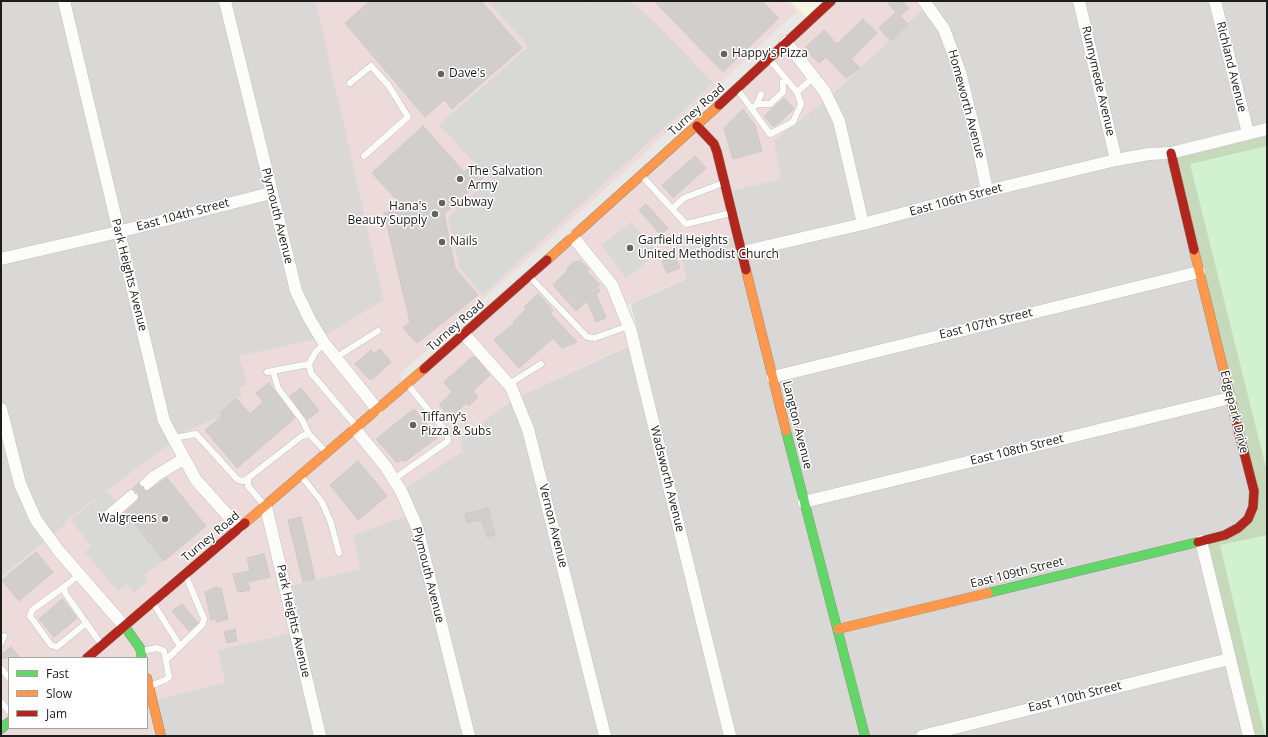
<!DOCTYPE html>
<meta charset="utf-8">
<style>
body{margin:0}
#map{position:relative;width:1268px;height:737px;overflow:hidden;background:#eae8e5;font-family:"Open Sans",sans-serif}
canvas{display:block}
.frame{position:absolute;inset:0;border:2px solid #1c1c1c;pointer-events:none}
.legend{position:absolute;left:8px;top:657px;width:140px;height:72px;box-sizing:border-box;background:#fff;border:1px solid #a4a4a4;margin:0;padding:5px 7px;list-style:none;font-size:12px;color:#1c1c1c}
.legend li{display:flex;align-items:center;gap:8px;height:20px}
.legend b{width:20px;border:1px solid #a4a4a4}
</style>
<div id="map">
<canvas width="1268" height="737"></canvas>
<div class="frame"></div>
<ul class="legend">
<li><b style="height:5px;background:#63d668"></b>Fast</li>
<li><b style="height:5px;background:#ff974d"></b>Slow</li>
<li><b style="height:5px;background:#b3261e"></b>Jam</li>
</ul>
</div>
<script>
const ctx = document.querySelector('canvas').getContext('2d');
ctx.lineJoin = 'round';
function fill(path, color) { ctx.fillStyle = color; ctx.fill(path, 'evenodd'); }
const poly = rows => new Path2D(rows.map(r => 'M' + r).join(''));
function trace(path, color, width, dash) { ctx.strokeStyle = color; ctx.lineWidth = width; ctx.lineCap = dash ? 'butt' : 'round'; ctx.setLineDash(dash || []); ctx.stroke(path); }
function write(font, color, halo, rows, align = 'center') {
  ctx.font = font + ' "Open Sans",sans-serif'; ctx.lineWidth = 3; ctx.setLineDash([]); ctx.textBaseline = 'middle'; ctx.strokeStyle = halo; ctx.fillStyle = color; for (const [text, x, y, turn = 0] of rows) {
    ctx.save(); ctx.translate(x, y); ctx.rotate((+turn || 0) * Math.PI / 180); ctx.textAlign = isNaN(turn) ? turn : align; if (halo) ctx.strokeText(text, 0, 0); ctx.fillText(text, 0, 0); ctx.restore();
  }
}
const residential = poly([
 [1,1,316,1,384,300,247,384,242,396,222,416,187,431,65,522,65,525,1,577],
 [931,1,1267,1,1265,736,161,736,152,701,224,682,218,650,295,632,285,587,353,535,411,514,401,491,463,451,459,438,516,398,640,341,631,304,686,279,679,248,743,234,732,191,774,140,828,98]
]);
const commercial = poly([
 [318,1,788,1,797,11,644,154,400,374,403,386,831,1,931,1,828,98,774,140,781,179,727,192,737,234,679,248,686,278,621,308,633,343,516,398,459,438,463,451,401,491,411,514,353,535,360,569,285,587,295,632,218,650,225,682,152,701,161,736,1,736,1,577,65,525,65,522,187,431,222,416,219,413,221,409,235,398,242,396,239,388,247,384,239,356,321,338,384,300,316,3],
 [9,658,147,658,147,728,9,728]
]);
const education = poly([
 [791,1,831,1,810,21]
]);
const religious = poly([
 [488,1,586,1,589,3,591,1,629,1,654,21,713,83,482,295,459,266,448,218,489,178,439,125,527,48,524,41],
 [631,222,659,252,626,278,602,245],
 [107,491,163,561,144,575,148,581,134,592,127,584,118,591,85,552,91,546,71,520]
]);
const forest = poly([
 [1267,129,1267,736,1249,736,1201,541,1225,535,1253,507,1171,153]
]);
const park = poly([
 [1267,146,1267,472,1190,164],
 [1267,535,1267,736,1265,736,1220,545]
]);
const building = poly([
 [370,1,481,1,522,48,452,109,444,100,425,117,345,23,370,1],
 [654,1,762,1,779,18,723,72,654,1],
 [886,1,902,1,909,8,900,16,908,24,891,41,879,28,896,12,886,1],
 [863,19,877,33,851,59,860,68,846,78,826,57,819,63,805,48,824,30,837,44,863,19],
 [784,98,794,109,774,127,764,116,784,98],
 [743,109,755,125,762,151,733,159,724,128,743,109],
 [423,126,464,172,472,166,483,178,444,214,455,268,478,295,417,343,403,328,410,322,384,213,404,208,372,173,423,126],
 [695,156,706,168,673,198,662,185,695,156],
 [646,204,668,228,661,235,639,210,646,204],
 [675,256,680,268,667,273,662,261,675,256],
 [581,261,589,270,587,271,600,285,597,287,600,291,596,294,606,318,596,322,587,301,576,311,553,285,567,271,567,268,574,262,581,261],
 [538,294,553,310,550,313,577,342,562,348,553,338,519,368,494,340,514,323,513,322,526,309,524,307,538,294],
 [380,349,391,362,373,379,369,379,355,364,371,350,374,354,380,349],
 [472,357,475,357,490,375,473,391,478,397,469,406,466,403,451,417,439,405,452,392,444,382,472,357],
 [269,383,295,418,237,468,205,430,222,416,220,412,236,398,250,414,263,402,256,393,269,383],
 [301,388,319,411,307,420,290,396,301,388],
 [414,409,438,437,404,462,402,460,397,463,376,439,414,409],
 [358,461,387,496,358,520,330,485,358,461],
 [167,478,206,526,164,561,125,512,139,499,139,494,132,489,139,483,144,490,148,491,167,478],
 [488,508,495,535,487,537,482,520,467,523,465,514,488,508],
 [301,517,315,579,303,582,288,520,301,517],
 [36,552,53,572,19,601,2,580,36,552],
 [264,554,270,577,248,582,250,590,238,592,233,574,250,571,247,558,264,554],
 [217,587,217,589,221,588,228,619,216,622,216,619,211,620,205,592,217,587],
 [62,599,77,618,54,637,39,619,62,599],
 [182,604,198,623,189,631,172,611,182,604],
 [235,629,237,641,227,643,224,632,235,629],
 [11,647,20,658,1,658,1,655,11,647]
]);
const lane = poly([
 [770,60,797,92],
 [350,83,371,66,389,86,408,117,364,156],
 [738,90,770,134,793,122,801,104,797,92,814,77],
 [757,104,770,104,783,92,783,82],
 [755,106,757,104,761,94],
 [642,176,686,224,731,213],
 [672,209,684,198,723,183],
 [530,277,587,337,595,338,628,326],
 [335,358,378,331],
 [309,364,311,373,356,426],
 [273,371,278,388,302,420,309,434],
 [267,372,309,364,315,353,324,343],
 [509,384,541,364],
 [174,438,196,434,238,480,244,481,248,478],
 [302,477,322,502,331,523,339,553],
 [394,479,448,441,447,433,408,385],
 [143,483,153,474,183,456],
 [147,487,159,477,186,461],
 [265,506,248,486,248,478,302,436,309,434,326,452],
 [104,516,131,493],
 [108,521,135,497],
 [79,575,64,587,65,593,101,644],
 [64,587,32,610,30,616,51,645,57,647,85,624],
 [153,603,180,646],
 [1,643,4,636],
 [142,651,157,648,164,651,169,677,165,680,150,686],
 [166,660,202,625,204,619,186,576],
 [1,668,9,678],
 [1,702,9,711]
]);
const street = poly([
 [64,1,164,421,196,480,239,528],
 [225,1,296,291,310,320,324,343,377,409],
 [924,1,944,29,960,72,977,141,987,191],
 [1079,1,1116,160],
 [1215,1,1248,133],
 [786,42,825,92,839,121,863,224],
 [573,237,612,285,631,332,730,736],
 [742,252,863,224,987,191,1116,160,1149,154,1171,153,1267,129],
 [1,259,118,232,271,193],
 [464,334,511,387,528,429,605,736],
 [773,377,1199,272],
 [1,409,20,484,36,520,58,550,125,627],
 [355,429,386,467,401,491,417,527,469,736],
 [804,502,1230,398],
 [266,507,320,736],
 [1201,541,1249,736],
 [922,736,1229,659]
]);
const fast = poly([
 [786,431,865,736],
 [988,593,1198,542],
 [125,627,140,648,142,658],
 [1,729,9,722]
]);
const slow = poly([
 [1194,250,1237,425],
 [547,260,719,105],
 [746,270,786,431],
 [245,523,424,369],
 [838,629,988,593],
 [147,678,161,736]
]);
const jam = poly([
 [719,105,831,1],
 [697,126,714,144,717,152,746,270],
 [1171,153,1194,250],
 [424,369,547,260],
 [1198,542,1225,535,1238,528,1248,519,1253,507,1254,491,1237,425],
 [87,658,245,523]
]);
const markers = [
 [724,54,4,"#646362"],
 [441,74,4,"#646362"],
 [460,179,4,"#646362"],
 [442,203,4,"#646362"],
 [435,214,4,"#646362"],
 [442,242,4,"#646362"],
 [630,248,4,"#646362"],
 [413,425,4,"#646362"],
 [165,519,4,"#646362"]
];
const poiNames = [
 ["Happy's Pizza",732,54],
 ["Dave's",449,74],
 ["The Salvation",468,172],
 ["Army",468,186],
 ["Subway",450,203],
 ["Hana's",427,207,"right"],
 ["Beauty Supply",427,221,"right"],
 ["Garfield Heights",638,241],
 ["United Methodist Church",638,255],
 ["Nails",450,242],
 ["Tiffany’s",421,418],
 ["Pizza & Subs",421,432],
 ["Walgreens",157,519,"right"]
];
const streetNames = [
 ["Richland Avenue",1231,67,76],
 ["Runnymede Avenue",1098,81,77],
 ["Homeworth Avenue",966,104,75],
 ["Turney Road",697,110,-42],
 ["East 106th Street",956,200,-15],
 ["East 104th Street",183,215,-15],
 ["Plymouth Avenue",277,216,76],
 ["Park Heights Avenue",129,275,76],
 ["East 107th Street",986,324,-14],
 ["Turney Road",456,326,-41],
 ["Edgepark Drive",1234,412,76],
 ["Langton Avenue",797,425,76],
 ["East 108th Street",1017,450,-14],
 ["Wadsworth Avenue",667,479,76],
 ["Vernon Avenue",553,526,76],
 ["Turney Road",211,537,-40],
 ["East 109th Street",1017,573,-14],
 ["Plymouth Avenue",428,575,76],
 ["Park Heights Avenue",293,621,77],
 ["East 110th Street",1075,697,-14]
];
fill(residential, '#d9d8d6');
fill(commercial, '#ecdbda');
fill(education, '#f5f4df');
fill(religious, '#d8d8d6');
fill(forest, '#c6d9ba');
fill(park, '#d2f1d1');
fill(building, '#d1cecc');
trace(building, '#cecac6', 1);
trace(lane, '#c3c2c1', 7);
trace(street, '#c3c2c1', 13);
trace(fast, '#93937d', 10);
trace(slow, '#93937d', 10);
trace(jam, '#93937d', 10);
trace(lane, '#fcfcfb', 6);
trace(street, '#fcfcfb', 12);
trace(fast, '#63d668', 9);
trace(slow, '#ff974d', 9);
trace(jam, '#b3261e', 9);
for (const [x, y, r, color] of markers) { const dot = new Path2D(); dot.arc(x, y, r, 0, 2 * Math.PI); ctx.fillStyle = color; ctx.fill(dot); trace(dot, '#fff', 1.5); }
write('12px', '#1c1c1c', '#fff', poiNames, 'left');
write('12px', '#1c1c1c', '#fff', streetNames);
</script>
